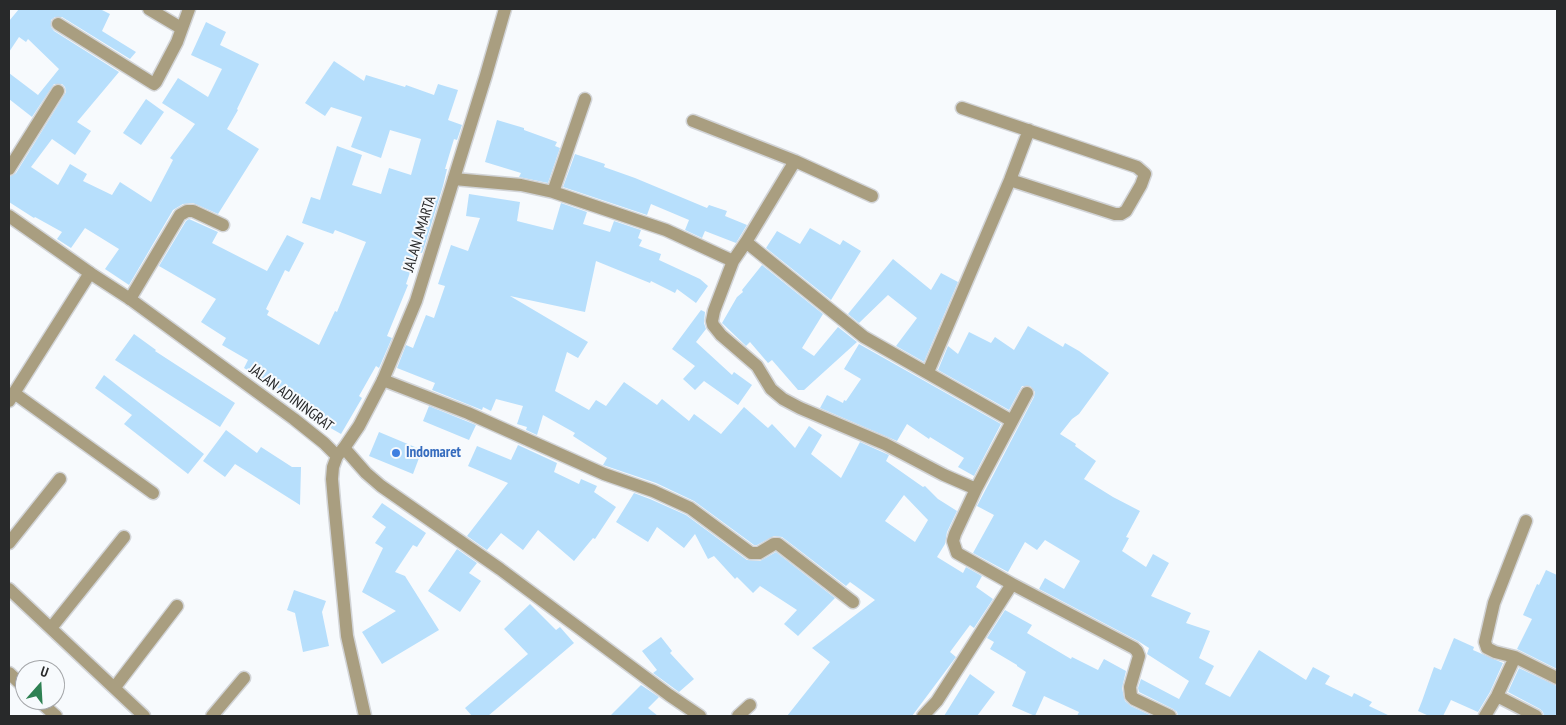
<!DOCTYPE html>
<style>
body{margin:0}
#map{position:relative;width:1566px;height:725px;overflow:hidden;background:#f7fafd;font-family:"PT Sans Narrow",sans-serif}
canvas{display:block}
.frame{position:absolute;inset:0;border:10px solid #28292a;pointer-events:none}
.north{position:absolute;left:15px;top:660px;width:50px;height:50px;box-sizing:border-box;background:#f7fafd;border:1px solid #a4a6a9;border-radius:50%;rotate:19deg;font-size:14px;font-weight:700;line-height:20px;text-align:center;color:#28292a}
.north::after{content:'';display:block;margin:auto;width:18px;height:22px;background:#2e8153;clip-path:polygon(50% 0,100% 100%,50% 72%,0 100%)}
</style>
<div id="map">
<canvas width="1566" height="725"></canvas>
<div class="frame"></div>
<div class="north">U</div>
</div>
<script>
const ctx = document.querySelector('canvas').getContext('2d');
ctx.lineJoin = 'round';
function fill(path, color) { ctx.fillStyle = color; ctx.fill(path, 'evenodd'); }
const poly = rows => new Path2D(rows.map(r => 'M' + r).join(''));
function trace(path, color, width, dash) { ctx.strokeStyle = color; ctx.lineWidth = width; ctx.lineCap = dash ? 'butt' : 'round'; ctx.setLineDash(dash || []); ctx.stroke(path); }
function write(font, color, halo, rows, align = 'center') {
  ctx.font = font + ' "PT Sans Narrow",sans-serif'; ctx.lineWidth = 4; ctx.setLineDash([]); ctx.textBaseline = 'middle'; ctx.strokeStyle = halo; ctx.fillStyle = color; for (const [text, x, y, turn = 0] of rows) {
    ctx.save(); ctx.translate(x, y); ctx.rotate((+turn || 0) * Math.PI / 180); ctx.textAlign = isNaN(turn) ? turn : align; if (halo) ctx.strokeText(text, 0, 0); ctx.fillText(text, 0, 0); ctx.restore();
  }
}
const building = poly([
 [19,9,100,9,110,14,102,31,136,52,130,59,62,17,55,17,51,20,51,27,54,31,119,72,77,122,91,131,75,155,52,139,31,167,58,185,70,164,87,174,83,181,112,195,120,182,151,202,173,160,170,158,195,124,162,103,178,78,208,97,222,69,191,55,206,22,226,32,220,45,259,64,237,109,238,110,227,129,259,149,218,214,193,203,183,204,173,210,129,285,105,269,119,249,85,228,71,248,57,239,62,232,35,217,34,218,9,202,9,177,16,173,66,92,65,87,62,84,54,84,32,117,9,99,9,73,38,95,59,69,28,39,26,42,19,37,9,52,9,21],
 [334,61,364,81,366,75,405,87,406,85,434,95,438,84,458,90,448,120,462,125,457,140,454,139,445,169,447,169,443,186,424,248,422,253,417,252,406,284,408,285,387,336,392,338,379,368,376,366,359,396,362,398,341,434,320,422,325,414,294,398,244,368,248,360,222,345,226,338,201,322,216,299,159,266,186,221,189,219,218,232,212,243,267,271,287,235,304,243,289,272,285,270,266,309,269,311,267,315,319,345,335,311,337,312,366,242,335,230,333,234,302,223,311,197,320,200,337,146,362,155,352,185,381,194,389,168,411,175,421,139,390,130,381,158,351,147,362,117,331,107,325,116,305,103],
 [146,99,164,112,141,145,123,133],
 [497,120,524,128,524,130,557,142,555,146,560,148,548,183,519,177,521,173,485,162],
 [575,154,605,164,604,167,635,178,707,208,709,205,727,211,725,216,747,225,736,243,705,231,702,238,685,230,689,220,651,204,647,215,563,187],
 [469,194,520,202,517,221,553,230,561,203,587,212,583,224,610,232,614,221,641,230,638,238,642,240,639,246,661,254,659,260,700,279,708,286,696,303,677,289,675,293,651,281,650,283,596,261,585,312,510,296,588,342,578,358,567,352,555,391,589,410,596,400,606,406,624,382,657,405,662,399,689,421,694,414,721,434,744,407,768,428,772,424,795,448,809,426,822,435,811,454,841,478,860,442,889,455,886,461,923,487,925,486,938,499,957,511,947,532,945,544,937,557,963,573,966,567,982,576,976,587,993,599,974,628,970,625,950,652,956,657,912,716,787,716,830,662,812,648,875,600,850,582,846,586,782,537,774,536,757,545,754,545,694,501,656,483,603,465,607,458,573,436,575,433,543,415,537,435,526,430,527,427,517,424,523,406,496,399,491,411,483,407,482,410,432,390,435,383,397,368,406,345,413,348,426,315,434,318,445,286,438,284,451,245,468,251,480,218,466,216],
 [904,495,928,520,915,542,885,521],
 [810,228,840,245,843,240,861,251,831,300,766,248,777,231,800,244],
 [893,259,931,290,941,273,958,282,924,362,896,346,917,318,888,295,859,323,848,314],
 [762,265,823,314,802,348,814,356,838,327,857,342,804,390,798,390,772,360,768,363,750,342,746,346,722,323,737,297,743,292,742,290],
 [701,310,705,312,704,323,706,329,696,342,732,375,734,372,752,385,738,405,704,381,695,390,683,379,695,366,672,349],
 [1028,326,1063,347,1065,343,1079,351,1109,373,1079,414,1072,419,1060,434,1076,444,1075,446,1096,461,1084,479,1113,497,1140,511,1126,537,1129,538,1122,551,1146,567,1153,554,1169,563,1151,596,1191,613,1186,623,1210,631,1199,658,1214,666,1205,684,1230,697,1259,650,1306,680,1313,667,1330,676,1325,684,1352,697,1354,693,1372,702,1369,706,1390,716,1178,716,1177,712,1173,709,1139,692,1138,688,1141,679,1179,699,1189,681,1147,654,1149,648,1138,641,1039,589,1045,578,1064,589,1080,561,1045,540,1037,550,1025,542,1008,572,973,553,994,515,977,506,1034,397,1035,392,1030,386,1022,386,1009,410,938,370,948,346,958,354,969,332,991,343,995,337,1014,350],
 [134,334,156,350,155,351,235,403,220,427,115,360],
 [859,344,1001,424,974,476,958,467,964,458,930,437,929,439,907,424,897,441,820,408,827,395,843,403,844,400,846,401,861,379,844,369],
 [104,375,204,454,188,474,124,424,132,415,95,388],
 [429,406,476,425,469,440,423,421],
 [226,430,257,453,261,447,292,467,301,467,300,505,235,464,225,477,203,461],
 [379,432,422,450,413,474,369,456],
 [518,445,557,463,554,472,579,484,581,479,597,486,594,492,616,507,595,539,593,538,574,561,538,530,523,550,501,533,487,550,467,536,508,483,468,466,477,446,511,460],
 [634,493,650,499,686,515,747,560,760,561,776,552,835,598,798,636,784,624,797,610,760,586,753,593,737,577,735,579,714,556,708,559,695,534,684,548,657,527,648,542,616,522],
 [382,503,426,533,417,547,413,545,395,572,405,576,439,630,382,664,362,632,396,611,362,592,383,548,375,543,386,527,372,517],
 [457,549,477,563,469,573,481,581,460,612,428,591],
 [1546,570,1557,575,1557,669,1517,649,1532,619,1523,615,1537,584,1539,585],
 [294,590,326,601,322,612,329,646,303,652,295,613,287,610],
 [530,604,556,630,560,627,574,643,488,716,472,716,465,708,528,654,504,629],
 [1005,610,1032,625,1027,633,1071,659,1072,657,1098,670,1104,659,1126,671,1122,688,1125,701,1131,706,1152,716,1077,716,1079,712,1044,696,1035,716,1012,706,1026,672,1017,666,1017,665,990,649,994,642,987,638],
 [661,637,672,651,670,653,694,679,679,692,653,673,657,670,642,651],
 [1454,638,1474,647,1473,650,1503,663,1490,692,1478,712,1451,700,1443,716,1429,716,1418,711,1422,701,1434,667,1441,670],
 [1519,668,1557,686,1557,716,1544,716,1543,712,1540,709,1508,692],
 [970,674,995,692,977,716,944,716],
 [641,685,659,697,648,708,658,716,610,716]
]);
const minor = poly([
 [149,9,181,28],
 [58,24,154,84,156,82,177,42,189,9],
 [962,108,1137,167,1145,174,1141,185,1126,211,1121,214,1115,214,1010,180],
 [693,121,795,161,872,196],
 [9,169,58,91],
 [454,179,521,185,553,192,666,230,733,261,714,311,712,321,713,325,721,335,757,366,771,389,783,399,800,408,885,444,944,475,976,489,955,534,953,541,957,553,1012,584,1134,648,1137,651,1139,656,1130,687,1131,696,1134,699,1170,716],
 [553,192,585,99],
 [746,242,864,337,1012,421],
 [733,261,746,242,795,161],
 [130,299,180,215,187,211,193,211,223,225],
 [928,372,1010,180,1029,130],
 [383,380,468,413,604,474,653,491,690,508,751,553,759,553,774,544,778,544,853,602],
 [14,393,153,493],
 [9,401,90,273],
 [344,448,366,473,381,486,500,569,669,695,700,716],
 [976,489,1027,393],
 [9,543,60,479],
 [9,589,144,716],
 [51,628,124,537],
 [1515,657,1495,652,1487,648,1485,642,1494,603,1526,521],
 [9,673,25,688],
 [115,687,177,606],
 [1497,696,1536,716],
 [38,700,56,716],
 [212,716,244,678],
 [738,716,750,705],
 [923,716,937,701,1012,584],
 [1485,716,1497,696,1515,657,1557,678]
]);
const tertiary = poly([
 [9,216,90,273,130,299,294,419,324,443,337,456],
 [365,716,347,636,334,502,332,479,333,467,337,456,344,448,359,426,383,380,416,301,486,75,505,9]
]);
const markers = [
 [396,453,5,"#3f7fe0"]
];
const streetNames = [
 ["JALAN AMARTA",420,234,-73],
 ["JALAN ADININGRAT",291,398,37]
];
const shopNames = [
 ["Indomaret",406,453]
];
fill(building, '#b7dffc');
trace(minor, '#d2d4d7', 15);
trace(tertiary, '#d2d4d7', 15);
trace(minor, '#a99e80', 12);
trace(tertiary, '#a99e80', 12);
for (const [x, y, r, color] of markers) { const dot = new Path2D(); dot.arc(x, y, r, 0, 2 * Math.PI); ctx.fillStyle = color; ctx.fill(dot); trace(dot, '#f7fafd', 2); }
write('15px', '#28292a', '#f7fafd', streetNames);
write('bold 15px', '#366cbe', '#f7fafd', shopNames, 'left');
</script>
